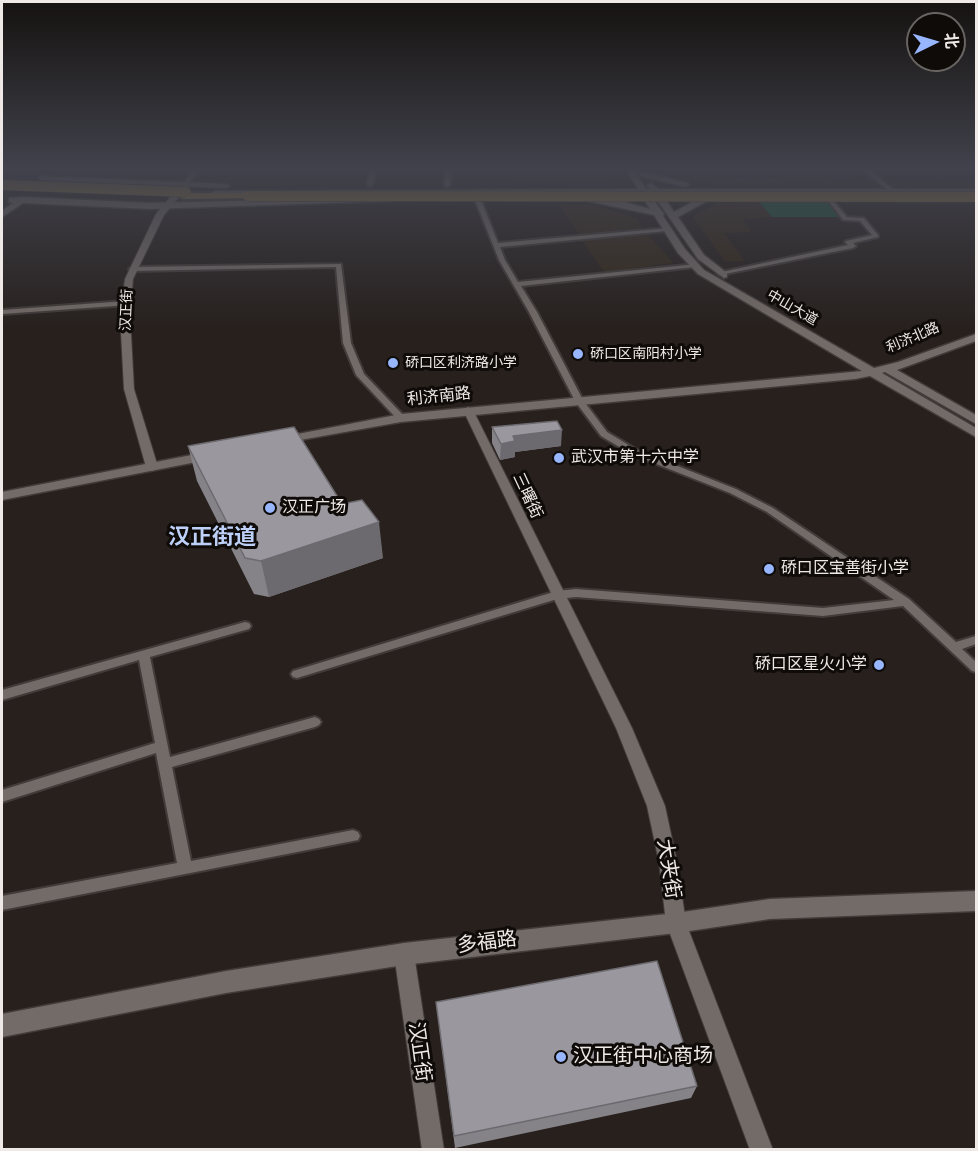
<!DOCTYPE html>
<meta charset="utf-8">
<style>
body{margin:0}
#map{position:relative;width:978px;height:1151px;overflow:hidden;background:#27201d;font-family:"Archivo Narrow","Noto Sans SC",sans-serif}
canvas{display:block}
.frame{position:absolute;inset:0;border:3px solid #eee9e7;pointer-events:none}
.north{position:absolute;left:906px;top:12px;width:60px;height:60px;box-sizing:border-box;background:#0e0b09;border:2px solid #686462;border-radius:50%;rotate:85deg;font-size:16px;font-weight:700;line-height:24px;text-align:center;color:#eee9e7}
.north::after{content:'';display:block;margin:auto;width:21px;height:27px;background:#97b6fd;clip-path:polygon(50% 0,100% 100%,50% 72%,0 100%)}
</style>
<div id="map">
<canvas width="978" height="1151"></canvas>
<div class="frame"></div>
<div class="north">北</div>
</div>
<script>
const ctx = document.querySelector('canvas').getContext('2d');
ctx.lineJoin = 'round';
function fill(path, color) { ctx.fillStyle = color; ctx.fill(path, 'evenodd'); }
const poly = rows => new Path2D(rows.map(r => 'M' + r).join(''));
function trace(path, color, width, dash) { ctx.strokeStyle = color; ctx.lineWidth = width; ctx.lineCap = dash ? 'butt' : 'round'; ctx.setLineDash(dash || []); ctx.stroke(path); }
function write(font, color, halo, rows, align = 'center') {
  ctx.font = font + ' "Archivo Narrow","Noto Sans SC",sans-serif'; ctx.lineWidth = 6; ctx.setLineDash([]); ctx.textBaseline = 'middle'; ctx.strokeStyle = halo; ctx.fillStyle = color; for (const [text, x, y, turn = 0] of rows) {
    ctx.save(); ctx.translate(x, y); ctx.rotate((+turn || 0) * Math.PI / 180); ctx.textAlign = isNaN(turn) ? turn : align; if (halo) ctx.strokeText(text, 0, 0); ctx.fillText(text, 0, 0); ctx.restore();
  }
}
const commercial = poly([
 [510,170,618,170,620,173,599,184,511,182],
 [659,170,690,170,718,178,758,179,821,174,831,183,976,182,976,187,717,186],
 [759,202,772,217,743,219,752,232,724,233,744,261,725,261,693,217,717,203],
 [560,205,594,205,637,218,643,229,580,235],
 [647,233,673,263,604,272,581,239]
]);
const green = poly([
 [759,202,829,202,840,217,772,217]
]);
const minor = poly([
 [194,170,199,170,187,186,183,186,182,185,194,170],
 [370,170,376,170,373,184,370,186,367,184,370,170],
 [446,170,452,170,450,185,447,187,444,185,446,170],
 [863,170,869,170,894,190,889,191,863,170],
 [830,197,847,217,864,218,878,235,878,237,853,243,856,246,853,248,720,275,717,273,848,245,845,242,846,241,872,235,860,221,843,220,827,199,830,197],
 [478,198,481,200,498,243,669,228,669,230,667,231,500,247,505,260,518,282,697,264,698,265,695,267,521,286,537,312,583,400,607,432,637,450,736,489,773,508,909,599,956,642,976,636,976,644,962,649,976,662,976,672,972,671,903,606,823,616,576,597,557,599,297,678,293,677,291,674,293,671,557,591,576,589,823,608,894,600,767,512,730,493,631,454,601,436,575,401,529,312,499,260,475,200,478,198],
 [341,264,351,343,364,374,404,416,404,420,398,420,356,375,343,343,336,267,132,271,129,269,132,267,341,264],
 [126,301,130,303,129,305,2,314,2,310,126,301],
 [245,622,249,623,251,626,249,629,150,657,170,757,315,717,319,719,321,722,319,725,315,727,172,767,191,861,353,830,358,832,360,836,358,840,2,910,2,896,177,863,156,753,2,802,2,790,155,743,139,660,2,700,2,690,245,622]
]);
const tertiary = poly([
 [182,183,189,185,164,215,133,279,130,315,134,389,158,467,152,471,146,467,124,389,120,315,125,279,156,214,182,183],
 [468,407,473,410,632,728,665,806,677,862,686,923,773,1150,750,1150,666,923,659,862,647,806,616,728,463,410,468,407],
 [404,944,411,947,414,954,444,1150,422,1150,394,954,397,947,404,944]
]);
const secondary = poly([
 [626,170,634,170,646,189,650,189,647,185,651,183,658,189,976,189,976,193,662,194,674,212,701,197,707,197,707,201,678,217,704,255,727,273,727,277,724,278,698,259,653,194,649,194,664,214,663,216,685,249,704,270,874,368,898,362,976,334,976,341,897,370,976,415,976,424,885,372,882,373,976,428,976,437,870,376,855,379,401,422,278,444,276,441,282,437,401,414,862,371,698,274,678,253,654,215,583,200,587,198,625,202,650,209,641,194,215,195,211,193,215,191,638,189,626,170],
 [643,172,688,183,689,185,685,187,640,176,640,172,643,172],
 [39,176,226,184,230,186,226,188,42,180,38,178,39,176],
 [23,197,150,203,390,197,394,199,390,201,150,209,23,203,2,217,2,211,13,203,9,202,9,198,23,197],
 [212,451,217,452,218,455,217,458,2,500,2,492,212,451],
 [976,891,976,911,770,919,676,933,404,965,226,993,2,1037,2,1014,226,971,404,943,676,913,770,899,976,891]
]);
const primary = poly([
 [248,193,253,196,251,198,183,199,178,196,183,193,248,193]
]);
const primaryBridge = poly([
 [2,185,186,192],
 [248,196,976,197]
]);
const wall = poly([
 [492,427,561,446,515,452,515,457,500,460,492,443],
 [188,446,342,504,383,558,269,597,254,594,197,481],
 [436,1002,697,1086,691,1098,455,1148]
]);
const shadedWall = poly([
 [562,430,561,446,515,452,515,457,500,460,501,444,513,436],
 [379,522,383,558,269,597,261,561]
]);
const building = poly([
 [557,421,562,430,513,436,515,441,501,444,492,427,557,421],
 [294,427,342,504,362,500,379,522,261,561,245,558,188,446,294,427],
 [657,961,697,1086,454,1136,436,1002,657,961]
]);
const markers = [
 [578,354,6,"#97b6fd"],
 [393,363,6,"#97b6fd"],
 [559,458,6,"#97b6fd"],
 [270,508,6,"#97b6fd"],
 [769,569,6,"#97b6fd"],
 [879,665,6,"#97b6fd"],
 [561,1057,6,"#97b6fd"]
];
const farStreetnames = [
 ["中山大道",792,308,30],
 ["汉正街",127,310,-87],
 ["利济北路",913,338,-23]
];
const farPoinames = [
 ["硚口区南阳村小学",590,354],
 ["硚口区利济路小学",405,363]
];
const streetNames = [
 ["利济南路",439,397,-6],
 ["三曙街",527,496,65]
];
const poiNames = [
 ["武汉市第十六中学",571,458],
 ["汉正广场",282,508],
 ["硚口区宝善街小学",781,569],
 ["硚口区星火小学",867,665,"right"]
];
const nearStreetnames = [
 ["大夹街",668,869,81],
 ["多福路",487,943,-7],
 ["汉正街",419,1052,82]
];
const nearPoinames = [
 ["汉正街中心商场",573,1057]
];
const districtNames = [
 ["汉正街道",212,538]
];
fill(commercial, '#332718');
fill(green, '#155637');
trace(minor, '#413b39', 4);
trace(tertiary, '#413b39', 2);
trace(secondary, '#413b39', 3);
trace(primary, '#413b39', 4);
fill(minor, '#736b67');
fill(tertiary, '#736b67');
fill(secondary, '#736b67');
fill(primary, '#94793c');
trace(primaryBridge, '#413b39', 11, []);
trace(primaryBridge, '#94793c', 10);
fill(wall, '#858288');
fill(shadedWall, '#6c6a6f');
fill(building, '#9b979e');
trace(building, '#6c6a6f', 1.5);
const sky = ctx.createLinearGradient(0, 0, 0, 331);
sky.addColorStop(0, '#151210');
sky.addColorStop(0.51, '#41424c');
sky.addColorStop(1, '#41424c00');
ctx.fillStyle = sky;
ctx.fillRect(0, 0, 978, 331);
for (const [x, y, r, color] of markers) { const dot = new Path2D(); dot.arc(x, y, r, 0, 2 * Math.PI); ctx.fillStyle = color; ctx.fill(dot); trace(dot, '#0e0b09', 2); }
write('14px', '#eee9e7', '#0e0b09', farStreetnames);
write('14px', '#eee9e7', '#0e0b09', farPoinames, 'left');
write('16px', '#eee9e7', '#0e0b09', streetNames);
write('16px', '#eee9e7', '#0e0b09', poiNames, 'left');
write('20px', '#eee9e7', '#0e0b09', nearStreetnames);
write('20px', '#eee9e7', '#0e0b09', nearPoinames, 'left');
write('bold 22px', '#bdd0f8', '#0e0b09', districtNames);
</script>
